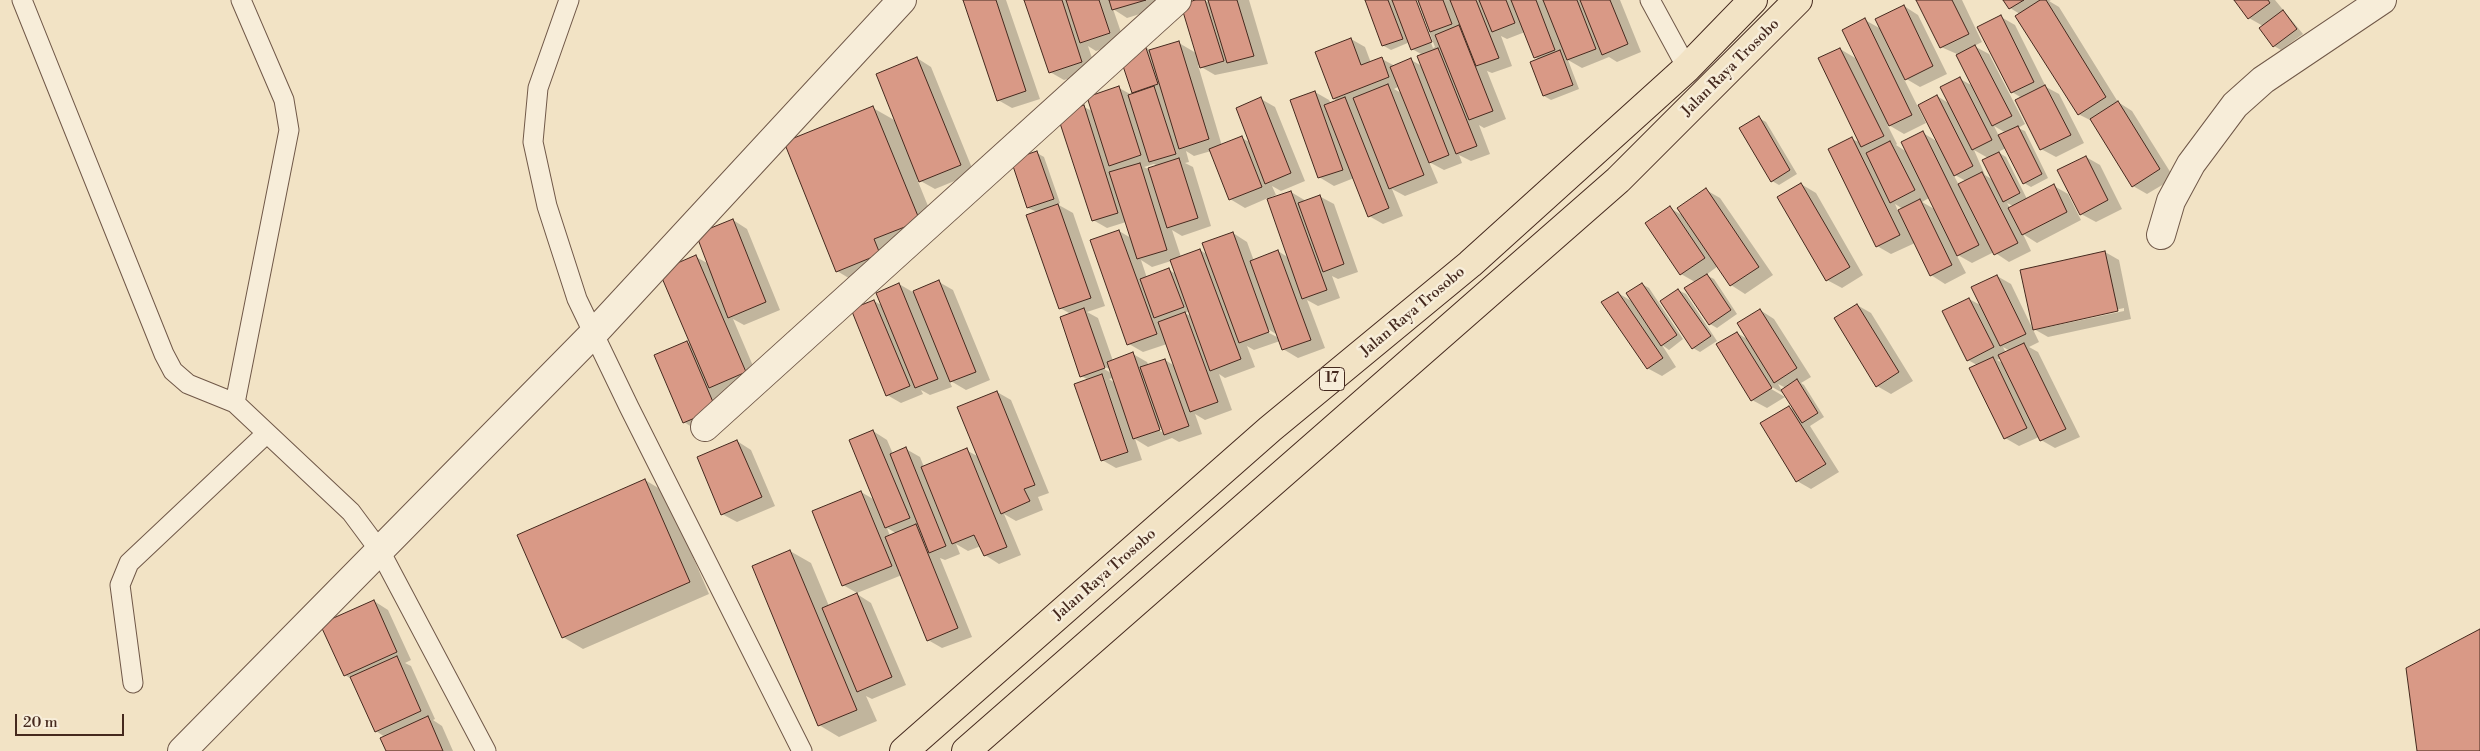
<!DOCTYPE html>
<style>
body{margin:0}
#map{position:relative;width:2480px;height:751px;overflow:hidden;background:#f2e3c5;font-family:"Libre Bodoni",serif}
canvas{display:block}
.scale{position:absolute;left:15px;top:714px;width:109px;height:22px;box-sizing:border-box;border:2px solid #45291e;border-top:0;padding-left:6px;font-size:15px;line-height:18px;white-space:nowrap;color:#45291e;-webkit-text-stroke:4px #f7edd9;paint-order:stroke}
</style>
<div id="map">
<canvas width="2480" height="751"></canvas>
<div class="scale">20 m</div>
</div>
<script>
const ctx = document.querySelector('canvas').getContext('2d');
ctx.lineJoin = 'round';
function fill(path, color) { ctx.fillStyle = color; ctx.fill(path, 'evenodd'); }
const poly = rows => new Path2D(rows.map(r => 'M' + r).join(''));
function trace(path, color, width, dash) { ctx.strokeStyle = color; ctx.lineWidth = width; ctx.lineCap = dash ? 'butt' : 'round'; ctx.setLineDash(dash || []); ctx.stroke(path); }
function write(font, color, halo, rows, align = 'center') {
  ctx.font = font + ' "Libre Bodoni",serif'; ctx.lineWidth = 5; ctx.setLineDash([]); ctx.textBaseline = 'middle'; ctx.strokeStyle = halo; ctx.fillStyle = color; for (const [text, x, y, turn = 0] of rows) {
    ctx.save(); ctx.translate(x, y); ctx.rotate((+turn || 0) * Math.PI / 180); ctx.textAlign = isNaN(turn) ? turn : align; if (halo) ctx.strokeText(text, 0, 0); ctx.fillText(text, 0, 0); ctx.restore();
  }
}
const shadow = poly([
 [964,0,1006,0,1040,99,1012,108,998,100],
 [1026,0,1161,0,1163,7,1127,18,1113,9,1124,41,1096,51,1088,46,1096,70,1064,80,1050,72],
 [1200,0,1210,2,1209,0,1249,0,1268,64,1215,75,1198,65,1222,146,1242,138,1251,143,1261,99,1275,107,1305,181,1281,191,1272,186,1276,195,1271,197,1272,199,1291,192,1306,201,1319,196,1334,204,1358,272,1338,279,1332,276,1340,298,1318,306,1307,300,1325,348,1298,358,1283,349,1280,341,1254,350,1247,346,1255,367,1225,378,1219,374,1232,410,1205,420,1195,414,1202,434,1179,442,1172,438,1148,447,1135,439,1142,460,1116,468,1102,460,1089,380,1081,376,1071,314,1060,308,1037,212,1028,208,1037,153,1044,157,1060,203,1057,204,1073,213,1105,306,1087,312,1098,318,1113,361,1133,354,1147,362,1149,366,1165,360,1175,366,1167,344,1143,352,1129,344,1119,231,1131,238,1126,222,1107,228,1093,220,1084,107,1094,112,1119,88,1132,95,1136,94,1133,92,1145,47,1152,51,1179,43,1196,53],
 [1186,151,1194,156,1211,151,1230,199,1245,208,1268,198,1289,258,1278,251,1254,261,1247,242,1233,233,1208,255,1200,250,1181,257,1172,230,1182,236,1211,226,1193,167,1185,163,1189,162],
 [1154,164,1158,166,1148,169,1144,167],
 [1141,260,1152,267,1171,261,1176,274,1169,270,1147,278],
 [1190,311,1192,317,1185,313],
 [1265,327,1279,336,1279,338,1263,330],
 [1100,364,1111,370,1111,373,1099,366],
 [1113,378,1115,383,1109,379],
 [1155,425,1164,430,1164,433,1154,428],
 [1366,0,1414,0,1433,48,1435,47,1417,0,1620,0,1641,52,1617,62,1609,57,1582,68,1568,60,1579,89,1551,100,1544,96,1532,63,1539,60,1535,57,1525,32,1507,39,1501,36,1512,66,1492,73,1487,71,1506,119,1484,128,1479,125,1490,154,1471,161,1459,155,1462,163,1444,170,1429,162,1438,183,1405,196,1392,189,1403,216,1383,224,1369,216,1354,178,1334,186,1319,177,1315,92,1329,100,1331,104,1338,101,1334,99,1351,39,1365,47,1371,63,1382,59,1395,66,1411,60,1422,66,1423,55,1412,49,1410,42,1391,50,1384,46],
 [1400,86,1403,94,1394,89],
 [1917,0,1962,0,1982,42,1974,46,1989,54,2025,124,2018,128,2025,131,2048,178,2031,187,2024,183,2006,148,1998,152,2006,157,2027,199,2054,186,2068,194,2081,220,2037,243,2023,234,2031,251,2009,262,1994,252,1972,263,1956,254,1966,273,1945,284,1931,275,1915,243,1891,254,1877,246,1852,139,1861,143,1840,49,1857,59,1865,20,1881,29,1904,6,1918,15,1947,74,1920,87,1903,77,1926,123,1904,134,1887,124,1897,144,1896,145,1907,152,1923,133,1938,142,1937,96,1950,104,1960,79,1973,86,1957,54,1941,47],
 [1994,126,2006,133,1999,136],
 [1974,150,1988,158,1993,180,1985,175],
 [1953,174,1966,181,1959,185],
 [1929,198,1936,210,1922,202],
 [2007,203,2013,206,2010,208],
 [1895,204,1903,209,1898,211],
 [2004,0,2051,0,2049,1,2059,7,2118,102,2132,111,2174,178,2147,194,2133,186,2094,122,2078,114,2020,14,2010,8],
 [2236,0,2275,0,2303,34,2281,50,2274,46,2263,26,2249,18],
 [2001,17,2015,25,2046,87,2059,94,2084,143,2056,157,2041,149,2022,98,2012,92],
 [917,58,931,67,974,173,935,189,917,179,939,233,857,283,837,271,873,108,896,121],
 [1759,118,1766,122,1797,174,1779,185,1772,181],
 [2086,157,2100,165,2122,209,2096,222,2081,214],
 [1801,184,1816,193,1863,275,1842,288,1827,280],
 [1706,190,1720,198,1773,275,1745,294,1731,285,1718,266,1706,275,1714,279,1737,314,1717,328,1710,324,1695,282,1681,274,1670,208,1685,217],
 [733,220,747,229,780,310,744,325,733,319,759,380,724,395,720,393,730,417,698,431,684,422,687,342,692,345,696,257,709,264],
 [2105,252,2119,260,2131,319,2048,337,2034,329],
 [2124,308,2124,311,2044,328,2044,326],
 [1997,276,2011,284,2039,342,2029,347,2038,352,2080,437,2055,448,2041,440,2039,437,2019,446,2005,438,1977,365,1968,360,1969,299,1982,306],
 [2003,347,2010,351,2006,353],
 [2001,358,2004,364,1997,360],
 [939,282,953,290,990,380,966,390,949,380,952,387,930,395,921,390,923,394,901,403,887,395,874,301,883,306,899,284,916,294],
 [1642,284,1649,288,1683,339,1669,350,1662,345,1676,367,1662,376,1647,368,1618,293,1633,302],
 [1678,290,1686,294,1717,341,1700,352,1693,348],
 [1857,305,1871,313,1913,381,1891,394,1877,386],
 [1760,310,1774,319,1811,377,1801,383,1804,385,1824,417,1810,426,1839,472,1811,489,1797,481,1789,407,1796,411,1786,395,1767,384,1766,386,1785,397,1767,408,1752,400,1737,333,1749,340],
 [1778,384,1786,388,1782,391],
 [997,392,1011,400,1049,493,1038,497,1043,510,1016,521,1004,514,1021,555,999,564,985,555,981,546,968,551,956,544,960,554,945,560,940,558,972,637,942,648,928,640,902,575,857,593,843,585,861,492,875,500,873,431,887,440,893,454,906,449,920,457,924,467,966,450,979,457],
 [887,528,896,533,890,536],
 [737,441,751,450,775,506,737,522,722,514],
 [645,480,665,492,709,594,583,649,563,637],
 [790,551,811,563,829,606,857,594,871,603,906,685,872,699,866,696,877,721,839,737,819,725],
 [374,601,388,610,411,660,405,663,411,666,435,719,433,720,442,726,453,751,387,751,385,737,376,731,353,680,345,675]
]);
const building = poly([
 [963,0,996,0,1026,91,997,101,963,0],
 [1024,0,1062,0,1082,62,1049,73,1024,0],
 [1066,0,1099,0,1110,33,1080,43,1066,0],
 [1109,0,1146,0,1112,10,1109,0],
 [1195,0,1205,0,1224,61,1200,68,1181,5,1195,0],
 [1208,0,1237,0,1254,56,1227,63,1208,0],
 [1365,0,1388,0,1403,39,1382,46,1365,0],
 [1392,0,1416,0,1432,42,1411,50,1392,0],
 [1418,0,1443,0,1452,24,1430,32,1418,0],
 [1450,0,1476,0,1499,58,1476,66,1450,0],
 [1479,0,1506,0,1515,23,1492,32,1479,0],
 [1511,0,1536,0,1555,50,1534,58,1511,0],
 [1543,0,1577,0,1596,49,1567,60,1543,0],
 [1580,0,1610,0,1628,44,1602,55,1580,0],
 [1916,0,1952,0,1969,34,1940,48,1916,0],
 [2003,0,2024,0,2009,9,2003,0],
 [2040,0,2046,0,2106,97,2078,115,2015,16,2040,0],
 [2234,0,2268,0,2270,3,2248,19,2234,0],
 [1904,5,1933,66,1905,80,1875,19,1904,5],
 [2283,10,2297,29,2273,47,2259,28,2283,10],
 [2001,15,2034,82,2011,93,1977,27,2001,15],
 [1865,18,1912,115,1889,126,1842,30,1865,18],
 [1459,25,1493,111,1469,120,1435,35,1459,25],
 [1351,38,1361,65,1382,57,1389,77,1333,99,1315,52,1351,38],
 [1179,41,1209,139,1179,149,1149,50,1179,41],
 [1145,45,1158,84,1132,93,1119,54,1145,45],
 [1975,45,2012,116,1992,126,1956,55,1975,45],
 [1438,48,1477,146,1456,154,1417,56,1438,48],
 [1840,48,1884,136,1861,147,1818,58,1840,48],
 [1560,50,1573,85,1543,96,1530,62,1560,50],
 [917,57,961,165,919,182,876,74,917,57],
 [1411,58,1449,155,1429,163,1390,67,1411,58],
 [1960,77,1992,140,1972,150,1940,87,1960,77],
 [1388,84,1424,175,1389,189,1353,98,1388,84],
 [2045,85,2071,135,2040,150,2015,100,2045,85],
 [1119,86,1141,155,1109,166,1087,97,1119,86],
 [1154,86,1176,154,1149,162,1128,95,1154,86],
 [1315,91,1343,170,1318,178,1290,100,1315,91],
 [1937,95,1973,166,1954,176,1918,105,1937,95],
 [1261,97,1291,173,1265,184,1236,108,1261,97],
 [1345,97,1389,208,1368,217,1324,105,1345,97],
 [2118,101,2160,169,2132,187,2090,119,2118,101],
 [1084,105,1118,213,1092,221,1057,114,1084,105],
 [873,106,920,221,874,239,880,254,836,272,784,142,873,106],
 [1759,116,1790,170,1771,182,1739,128,1759,116],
 [2018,126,2042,174,2023,184,1998,135,2018,126],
 [1923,131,1979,245,1957,256,1901,142,1923,131],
 [1242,136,1262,187,1229,200,1209,149,1242,136],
 [1852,137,1900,235,1876,247,1828,149,1852,137],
 [1890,141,1915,190,1890,203,1866,153,1890,141],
 [1037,151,1054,199,1027,208,1011,160,1037,151],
 [1999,152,2020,193,2003,202,1982,160,1999,152],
 [2086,156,2108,200,2080,215,2057,170,2086,156],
 [1179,158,1198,218,1167,228,1148,168,1179,158],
 [1140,163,1167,250,1137,259,1109,172,1140,163],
 [1982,172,2018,243,1994,255,1958,184,1982,172],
 [1801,183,1850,267,1826,281,1777,197,1801,183],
 [2054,184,2067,212,2022,235,2008,208,2054,184],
 [1706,188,1759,267,1730,286,1677,208,1706,188],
 [1291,191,1327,290,1302,299,1267,199,1291,191],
 [1320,195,1344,264,1323,272,1298,203,1320,195],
 [1920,199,1952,265,1930,276,1898,210,1920,199],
 [1058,204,1091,298,1059,309,1026,215,1058,204],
 [1670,206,1705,258,1680,275,1645,223,1670,206],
 [733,219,766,302,728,318,696,234,733,219],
 [1119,230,1157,334,1127,345,1090,240,1119,230],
 [1233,232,1269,332,1239,343,1202,243,1233,232],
 [1200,249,1241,359,1210,371,1170,260,1200,249],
 [1278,250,1311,340,1282,350,1250,261,1278,250],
 [2105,251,2118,311,2033,330,2020,270,2105,251],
 [696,255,746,372,709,388,659,271,696,255],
 [1169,268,1184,307,1154,318,1140,279,1169,268],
 [1707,274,1731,310,1709,325,1684,288,1707,274],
 [1997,275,2026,334,2000,346,1971,287,1997,275],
 [939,280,976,372,950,382,913,291,939,280],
 [899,283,938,379,915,388,876,293,899,283],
 [1642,283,1677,335,1661,346,1626,293,1642,283],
 [1678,289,1711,336,1692,349,1660,301,1678,289],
 [1618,292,1663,358,1647,369,1601,302,1618,292],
 [1969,298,1994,347,1967,361,1942,311,1969,298],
 [874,300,910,386,886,396,851,309,874,300],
 [1857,304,1899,372,1876,387,1834,318,1857,304],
 [1084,308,1105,368,1080,377,1060,317,1084,308],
 [1760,309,1797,368,1774,383,1737,323,1760,309],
 [1185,312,1218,402,1190,412,1158,322,1185,312],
 [1737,332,1772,388,1751,401,1716,344,1737,332],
 [687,341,716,409,683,423,654,355,687,341],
 [2024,343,2066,429,2040,441,1998,355,2024,343],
 [1133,352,1160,430,1133,439,1107,362,1133,352],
 [1993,357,2027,428,2004,439,1969,368,1993,357],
 [1165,359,1189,426,1164,435,1140,367,1165,359],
 [1102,374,1128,452,1101,461,1074,384,1102,374],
 [1797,379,1818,413,1802,423,1781,390,1797,379],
 [997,391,1035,485,1024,489,1030,501,1001,514,957,407,997,391],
 [1789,406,1826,464,1796,482,1760,423,1789,406],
 [873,430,910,518,885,528,849,440,873,430],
 [737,440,762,497,721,515,697,457,737,440],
 [906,447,946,546,929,553,890,454,906,447],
 [967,448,1007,547,984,556,974,535,952,544,921,467,967,448],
 [645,479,690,582,562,638,517,535,645,479],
 [861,491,892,566,842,586,812,511,861,491],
 [916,524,958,628,927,641,885,537,916,524],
 [790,550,857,710,818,726,752,566,790,550],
 [857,593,892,677,857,692,822,608,857,593],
 [374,600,397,652,344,676,320,624,374,600],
 [2480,629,2480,751,2417,751,2406,668,2480,629],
 [397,656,421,711,375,732,350,677,397,656],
 [428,716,443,751,386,751,380,738,428,716]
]);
const lane = poly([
 [22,0,164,354,173,371,188,384,235,403,351,512,380,551,486,751],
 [569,0,538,88,533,142,547,206,577,299,629,407,802,751],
 [1650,0,1687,68],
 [235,403,289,130,284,100,241,0],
 [133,683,120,585,129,563,267,433]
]);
const street = poly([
 [2161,235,2171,201,2191,164,2235,105,2263,80,2382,0],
 [705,427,1177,0],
 [182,751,594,333,902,0]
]);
const highway = poly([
 [904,751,1270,429,1470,264,1687,68,1753,0],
 [966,751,1618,180,1798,0]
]);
const shields = [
 [1332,379,25]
];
const shieldNames = [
 ["17",1332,379]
];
const streetNames = [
 ["Jalan Raya Trosobo",1731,68,-45],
 ["Jalan Raya Trosobo",1413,312,-40],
 ["Jalan Raya Trosobo",1105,575,-41]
];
fill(shadow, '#0003');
fill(building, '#d99986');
trace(building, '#45291e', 1);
trace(lane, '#705848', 21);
trace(street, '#705848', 30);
trace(highway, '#45291e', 30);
trace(lane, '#f7edd9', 19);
trace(street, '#f7edd9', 28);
trace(highway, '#f2e3c5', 28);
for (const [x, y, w] of shields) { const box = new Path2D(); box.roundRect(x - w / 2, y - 11.5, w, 23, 4); ctx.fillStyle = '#f7edd9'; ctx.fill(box); trace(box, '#45291e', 1); }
write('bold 14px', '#45291e', null, shieldNames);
write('15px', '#45291e', '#f7edd9', streetNames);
</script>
